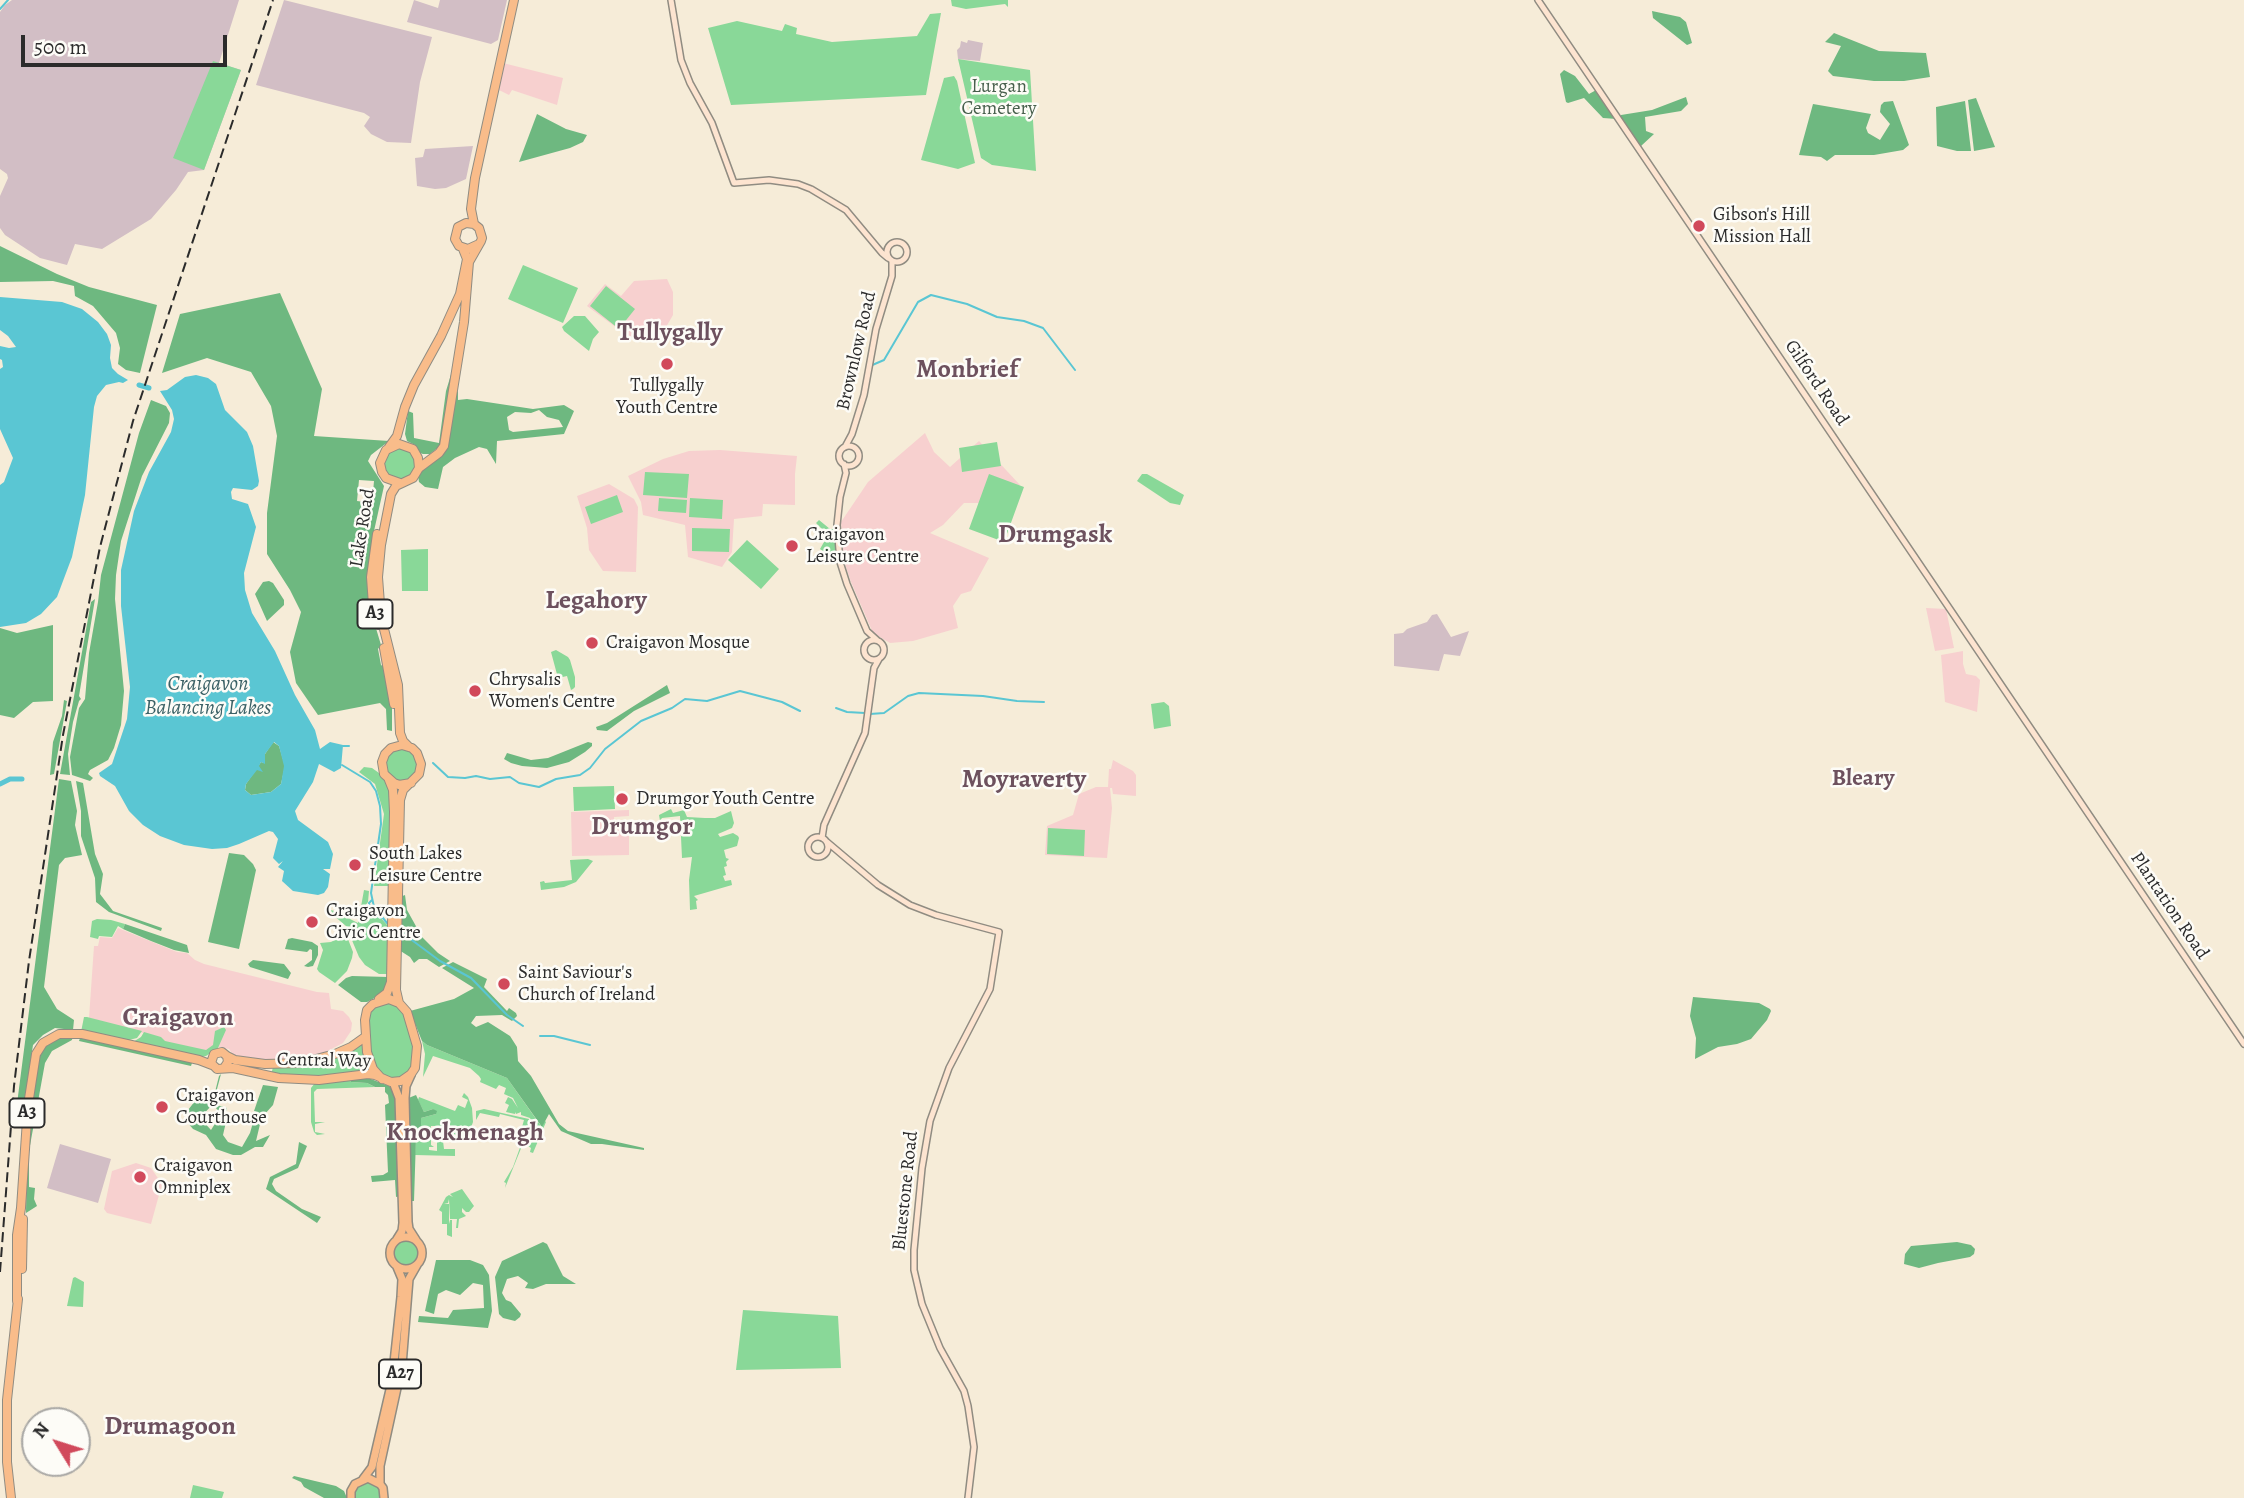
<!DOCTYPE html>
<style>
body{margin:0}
#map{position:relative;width:2244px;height:1498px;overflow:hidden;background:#f6ecd8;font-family:Alegreya,serif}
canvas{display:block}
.north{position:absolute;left:21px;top:1407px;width:70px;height:70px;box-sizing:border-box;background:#fdfcf7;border:2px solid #a9a8a5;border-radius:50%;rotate:308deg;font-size:19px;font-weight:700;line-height:28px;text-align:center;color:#2b2b2b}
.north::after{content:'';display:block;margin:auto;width:24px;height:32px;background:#d1495b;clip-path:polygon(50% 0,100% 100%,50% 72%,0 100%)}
.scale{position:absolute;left:21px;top:35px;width:206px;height:32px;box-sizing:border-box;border:4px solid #2b2b2b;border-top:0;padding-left:9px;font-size:21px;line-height:24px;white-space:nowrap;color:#2b2b2b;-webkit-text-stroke:5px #fdfcf7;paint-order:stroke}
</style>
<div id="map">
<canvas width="2244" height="1498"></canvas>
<div class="north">N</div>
<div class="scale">500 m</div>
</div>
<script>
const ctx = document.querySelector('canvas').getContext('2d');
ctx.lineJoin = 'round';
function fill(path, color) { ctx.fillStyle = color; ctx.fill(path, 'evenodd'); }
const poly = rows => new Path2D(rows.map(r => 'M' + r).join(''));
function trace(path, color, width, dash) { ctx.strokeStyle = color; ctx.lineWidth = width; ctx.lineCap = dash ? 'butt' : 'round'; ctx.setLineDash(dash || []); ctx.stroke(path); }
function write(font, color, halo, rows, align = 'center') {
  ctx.font = font + ' Alegreya,serif'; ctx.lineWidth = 5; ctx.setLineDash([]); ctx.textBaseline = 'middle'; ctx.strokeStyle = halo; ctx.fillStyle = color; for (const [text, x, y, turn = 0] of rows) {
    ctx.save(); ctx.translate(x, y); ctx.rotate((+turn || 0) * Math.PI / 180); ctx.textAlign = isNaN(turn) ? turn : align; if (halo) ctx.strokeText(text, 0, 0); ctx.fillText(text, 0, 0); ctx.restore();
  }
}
const built = poly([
 [503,63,563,78,557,105,512,90,509,95,499,90],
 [667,279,673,292,673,315,666,327,652,334,629,337,587,306,605,284,621,296,634,281],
 [925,433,934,452,950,467,979,441,1020,485,989,514,978,503,964,503,943,525,930,533,989,558,971,591,961,594,953,606,958,628,913,641,890,643,873,633,851,582,843,558,841,522,868,482],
 [720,450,797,456,795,474,795,505,763,504,762,516,734,519,732,552,722,567,688,557,685,525,643,515,641,502,628,476,663,459,689,451],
 [609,484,634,499,638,507,636,572,603,571,589,550,587,528,577,496],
 [1926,608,1946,609,1954,648,1935,651],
 [1963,651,1963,664,1966,674,1976,676,1980,680,1977,712,1945,702,1941,655],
 [1113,760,1133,771,1136,775,1136,796,1113,794,1112,788,1110,788,1112,808,1107,858,1045,855,1047,826,1073,815,1079,794,1096,787,1108,787,1109,769,1111,769],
 [629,810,629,816,614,817,615,829,629,829,629,855,572,856,571,812],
 [118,928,177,952,187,953,195,960,204,964,317,992,329,993,331,1009,343,1011,349,1017,352,1023,351,1031,343,1043,320,1055,297,1059,269,1060,233,1055,229,1049,218,1047,211,1052,167,1044,161,1038,89,1018,94,946,98,946,100,937,112,938],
 [136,1163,151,1168,162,1184,151,1224,107,1213,104,1209,112,1171]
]);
const industrial = poly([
 [12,0,239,0,219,63,241,70,204,170,188,172,176,190,151,219,102,249,75,244,67,265,40,258,5,235,0,228,0,196,8,178,7,174,0,169,0,12,5,5],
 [284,0,432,37,420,82,411,143,387,142,371,134,364,126,370,117,364,113,256,85],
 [414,0,438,8,440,0,507,0,498,40,491,44,407,22],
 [968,40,983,43,980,61,958,59,957,50,960,47,961,41,967,43],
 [473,146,466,179,446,188,435,189,417,186,415,158,423,157,425,149],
 [1437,614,1451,637,1469,631,1460,656,1444,654,1439,671,1394,666,1394,634,1403,633,1407,629,1427,622,1432,615],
 [60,1144,111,1159,98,1203,47,1188]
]);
const green = poly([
 [951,0,1008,0,1008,7,1005,4,966,9,952,6],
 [941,13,926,95,731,105,708,28,737,21,782,31,785,24,797,28,796,34,832,42,917,36,930,14],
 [958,59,1030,70,1036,171,992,165,981,158],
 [213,61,241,70,204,170,173,158],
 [954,76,957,81,975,163,958,169,921,160,944,78],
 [523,265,578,288,563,323,508,299],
 [606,286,635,309,619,329,590,306],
 [574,316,585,316,599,332,593,339,589,351,564,331,562,327],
 [997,442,1001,466,962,472,959,448],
 '384 464a16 16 0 1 1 32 0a16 16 0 1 1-32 0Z',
 [645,472,689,474,687,498,643,495],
 [989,474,1024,487,1004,542,969,529],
 [1142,474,1147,474,1184,495,1180,505,1170,503,1137,481],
 [617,495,623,512,591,524,585,507],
 [659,498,687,500,686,513,658,511],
 [690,498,723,500,722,519,689,517],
 [819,520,830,529,835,529,837,557,835,560,820,549,828,535,816,523],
 [692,528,730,529,729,552,692,551],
 [747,540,779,569,761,589,728,560],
 [428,549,428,591,402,591,401,550],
 [556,650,568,657,570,660,575,677,575,687,573,689,571,690,567,676,558,678,551,652],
 [1164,702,1169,706,1171,726,1154,729,1151,704],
 '386 765a16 16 0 1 1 32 0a16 16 0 1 1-32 0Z',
 [364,767,372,768,379,773,391,789,391,886,374,886,384,814,375,784,359,772],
 [614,786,615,809,574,811,573,787],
 [671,809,673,813,684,810,687,817,705,818,715,818,731,811,734,823,732,828,718,834,720,837,733,833,738,836,739,838,737,846,724,850,726,858,729,859,726,862,727,866,724,867,726,875,723,876,725,881,731,880,732,885,694,896,698,900,696,901,697,909,690,910,689,880,692,857,682,858,680,816,662,818,660,821,659,815],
 [1048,828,1085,830,1084,856,1047,854],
 [588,859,593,861,576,882,564,887,541,890,540,882,544,881,545,883,572,880,570,860],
 [364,890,369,891,368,902,365,906,367,911,374,910,388,926,388,974,379,974,365,965,359,957,346,926,326,909,348,914,348,918,358,923],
 [97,919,111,920,125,924,123,929,118,926,112,937,99,936,98,939,90,937,92,921],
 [346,934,353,952,352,958,347,971,335,983,319,972,317,969,323,950,320,943,331,942],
 [387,1001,402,1008,414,1045,414,1065,407,1074,393,1080,379,1073,370,1053,367,1017,373,1007],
 [84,1017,87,1017,142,1031,137,1038,125,1041,81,1032],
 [224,1027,226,1030,218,1048,206,1056,201,1057,133,1042,141,1037,144,1032,161,1037,165,1041,206,1050,213,1045,215,1031],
 [363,1040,373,1072,327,1077,271,1075,273,1067,316,1062],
 [422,1041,427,1045,507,1078,541,1126,545,1121,546,1122,533,1153,530,1152,531,1148,528,1146,531,1139,528,1137,532,1122,530,1118,521,1115,521,1112,516,1114,516,1112,515,1114,506,1112,509,1105,505,1103,508,1097,512,1099,518,1108,513,1098,504,1094,506,1088,499,1085,496,1089,480,1082,481,1079,479,1076,470,1068,433,1056,423,1077,425,1054],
 [350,1079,351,1082,367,1083,375,1087,317,1089,314,1092,315,1122,325,1122,315,1124,315,1132,325,1134,330,1127,325,1134,317,1135,314,1132,311,1122,311,1088,315,1083],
 [464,1093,468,1097,472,1108,473,1122,468,1136,464,1137,453,1134,453,1130,451,1130,450,1134,439,1130,437,1126,431,1126,431,1145,434,1147,429,1147,429,1150,437,1151,437,1134,444,1135,447,1141,443,1141,444,1149,455,1149,455,1156,415,1155,416,1138,421,1118,436,1114,433,1109,424,1112,418,1100,419,1097,455,1111,458,1105,465,1108,468,1100,462,1097],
 [484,1109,529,1119,526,1136,505,1188,506,1183,504,1182,513,1167,527,1128,522,1127,524,1120,500,1114,499,1117,480,1113,476,1120,476,1111],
 [462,1189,474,1206,469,1212,466,1212,462,1208,462,1212,466,1216,459,1219,458,1228,456,1228,457,1219,450,1219,449,1199,448,1203,444,1204,449,1204,449,1224,450,1220,452,1220,452,1237,447,1235,447,1224,442,1224,442,1212,439,1210,446,1197,449,1195,453,1197,450,1194],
 '392 1253a14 14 0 1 1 28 0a14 14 0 1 1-28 0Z',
 [75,1277,84,1282,83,1307,67,1306,73,1278],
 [743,1310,838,1316,841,1368,736,1370],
 [369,1481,379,1488,381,1498,354,1498,354,1492,358,1485],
 [193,1485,224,1492,222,1498,190,1498]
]);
const forest = poly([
 [1652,11,1680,17,1686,22,1692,43,1687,45,1653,18],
 [1834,33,1879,51,1926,53,1930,77,1904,81,1874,81,1833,76,1828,71,1841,46,1825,42],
 [1564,70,1575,76,1589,94,1598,89,1617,119,1603,118,1584,98,1568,103,1566,102,1560,74],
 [1686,97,1688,104,1681,111,1645,117,1646,131,1654,134,1641,146,1621,119,1621,115,1652,110],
 [1976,98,1995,147,1974,151,1968,100],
 [1893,101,1909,145,1903,150,1874,155,1835,155,1827,161,1821,157,1799,155,1813,104,1871,114,1866,128,1868,133,1880,140,1890,124,1880,112,1881,105,1884,102],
 [1965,101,1971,151,1957,151,1937,146,1936,107],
 [537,114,566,129,587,135,583,142,570,148,519,162],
 [0,246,57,274,89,287,157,305,140,373,126,370,118,364,120,348,116,333,93,306,75,296,74,286,53,281,0,282],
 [280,293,322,389,314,436,389,441,371,455,368,461,384,486,372,540,368,577,372,615,381,645,378,649,381,665,384,667,392,705,392,731,387,730,386,709,380,703,318,715,296,683,290,652,301,612,290,590,267,554,267,513,277,436,271,406,251,372,207,358,162,373,180,314],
 [359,480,374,481,372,503,357,501],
 [456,358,449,389,441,445,430,454,423,454,420,453,415,445,407,441,405,434,408,411,413,413,414,438,439,443,446,391],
 [456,389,458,392,458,400,467,399,533,409,564,405,574,411,564,434,497,441,496,464,487,449,479,447,455,458,443,467,438,489,425,487,419,482,418,476,421,468,440,454],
 [539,410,547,417,559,420,563,427,513,432,509,430,507,417,515,412,531,413],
 [151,400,166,406,170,413,169,423,142,476,121,541,116,575,115,599,124,691,121,725,114,748,108,760,90,770,88,774,93,778,90,781,72,775,70,757,79,708,85,699,89,653,98,602,101,575,139,433],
 [269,581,273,583,284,600,284,605,267,621,255,594,263,582],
 [95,599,79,696,81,699,79,701,73,722,68,754,70,775,60,774,91,602],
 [53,625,53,701,33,702,14,718,0,715,0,628,17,633],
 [667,685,670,693,634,711,607,731,597,730,596,727,607,723],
 [64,700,67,701,54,774,50,775,53,742,62,716],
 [273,742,279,746,285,766,281,784,271,792,251,795,245,790,246,784,261,762,264,763,265,754],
 [588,742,592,743,592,746,585,752,569,762,547,768,522,766,511,763,504,759,507,753,531,760,548,758],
 [59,779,71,781,77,811,75,825,82,855,65,858,59,865,44,987,57,1009,74,1020,73,1030,55,1028,43,1035,33,1045,23,1110,18,1112,14,1127],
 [76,781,83,783,95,854,103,874,100,894,113,911,162,928,161,931,109,912,96,902,95,878,81,836,81,811],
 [229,853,244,855,253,864,256,870,239,949,208,942],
 [405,895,407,910,422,937,438,953,450,961,439,967,427,959,419,959,414,963,410,957,399,950,400,897],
 [125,924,187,945,189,953,174,950,151,941,123,929],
 [292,938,312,942,318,946,318,955,313,966,308,967,304,966,312,960,312,950,310,949,307,952,285,949,288,939],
 [253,960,284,964,291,973,288,979,250,967,248,964],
 [453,962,487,979,484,987,507,1011,509,1008,516,1013,517,1016,512,1021,502,1015,476,1016,471,1023,476,1027,488,1022,510,1036,517,1047,518,1061,531,1076,559,1124,568,1131,644,1148,644,1150,602,1144,591,1144,561,1131,549,1114,542,1127,507,1078,427,1045,422,1041,410,1011,454,999,474,988,442,968],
 [352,976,388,977,388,985,380,995,367,1002,361,1002,338,985,346,978],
 [1693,997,1759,1003,1770,1009,1771,1011,1767,1020,1751,1039,1737,1044,1718,1047,1695,1059,1696,1038,1690,1016],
 [73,1035,72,1040,52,1051,45,1063,29,1151,29,1187,35,1188,34,1199,37,1206,26,1213,27,1145,35,1066,44,1045,58,1037],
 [81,1035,193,1060,191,1066,79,1041],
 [221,1074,213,1104,227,1108,225,1115,221,1115,216,1108,211,1106,200,1118,211,1130,218,1119,226,1122,223,1135,228,1142,242,1147,250,1133,254,1119,261,1120,256,1141,270,1135,263,1147,255,1147,241,1155,233,1155,216,1149,206,1135,193,1129,187,1122,188,1110,199,1096,209,1099,214,1096,219,1076],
 [363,1076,389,1086,395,1092,397,1125,395,1137,398,1142,400,1196,396,1197,395,1180,372,1182,371,1176,383,1175,388,1172,385,1105,389,1103,388,1095,385,1092,385,1087,375,1087,367,1083,351,1082,350,1079],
 [263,1085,278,1087,273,1105,264,1115,254,1111],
 [416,1095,424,1112,433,1109,437,1111,436,1114,421,1118,421,1136,416,1138,414,1201,409,1201,406,1099],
 [299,1142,307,1146,298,1168,274,1179,272,1184,276,1191,302,1209,321,1217,317,1223,266,1189,270,1177,296,1164],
 [543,1242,547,1244,563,1276,576,1284,546,1284,533,1289,525,1288,528,1283,518,1276,507,1279,502,1293,506,1300,511,1302,521,1314,520,1317,515,1321,503,1318,499,1314,495,1277,502,1261],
 [1957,1242,1971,1245,1975,1249,1974,1254,1970,1257,1938,1263,1919,1268,1904,1264,1905,1254,1911,1246],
 [436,1260,470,1260,483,1265,489,1275,492,1311,488,1328,418,1322,419,1316,448,1318,453,1310,484,1308,483,1285,473,1283,460,1295,446,1290,438,1294,434,1314,425,1311],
 [294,1476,336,1486,344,1491,347,1498,324,1498,304,1487,301,1482,292,1478]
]);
const water = poly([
 [0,297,62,302,82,309,98,322,107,334,111,345,110,358,112,368,118,374,128,380,123,383,119,382,106,385,97,396,94,407,85,495,72,557,57,597,41,614,26,623,0,627,0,485,4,482,13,458,0,429,0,369,3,367,2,360,0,359,0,346,9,348,16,347,8,336,0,330],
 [196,375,208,378,216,384,225,410,247,432,253,446,259,481,258,486,252,490,233,488,231,492,232,499,248,504,256,527,244,573,245,590,252,613,275,651,295,695,315,730,320,749,330,742,343,745,341,768,334,772,319,764,313,782,295,811,298,820,328,842,333,854,330,869,323,869,330,874,328,887,324,893,318,895,293,891,282,881,284,871,278,867,283,861,279,864,273,858,278,839,273,832,269,831,239,844,227,848,212,849,184,845,160,836,143,825,129,811,115,786,100,776,99,773,112,764,127,719,130,687,121,606,121,570,134,511,149,472,171,432,174,419,172,410,160,391,167,390,185,377],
 [274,742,279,746,284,766,281,784,271,792,251,795,245,790,246,784,257,770,263,772,259,766,261,762,265,764,265,754]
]);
const stream = poly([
 [0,9,8,0],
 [870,366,884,360,918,302,931,295,967,304,997,317,1024,321,1043,328,1075,370],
 [836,708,847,712,865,713],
 [870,714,884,713,908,696,919,693,983,696,1017,701,1044,702],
 [343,746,349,746],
 [433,763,448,777,465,778,476,776,490,779,510,777,519,783,539,787,556,779,580,775,590,768,605,749,641,721,672,708,685,699,707,701,740,691,782,702,800,711],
 [342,765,370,782,376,791,380,806,381,824,371,893,374,907,387,923],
 [372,900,369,903,370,912,381,918],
 [401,932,440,961,471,978,507,1015,523,1026],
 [540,1036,554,1036,590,1045]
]);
const river = poly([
 [139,385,149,388],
 [0,784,10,779,22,779]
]);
const secondary = poly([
 [671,0,681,60,690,83,712,123,734,183,769,180,798,184,811,189,846,210,882,253,888,258],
 [1538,0,2244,1044],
 '887 252a10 10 0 1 1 20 0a10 10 0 1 1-20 0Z',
 '839 456a10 10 0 1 1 20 0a10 10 0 1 1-20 0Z',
 [845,447,852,434,864,395,876,329,892,276,892,261],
 [844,464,846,473,840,497,837,525,840,562,847,584,867,631,877,640],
 '864 650a10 10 0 1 1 20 0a10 10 0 1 1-20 0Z',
 '808 847a10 10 0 1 1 20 0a10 10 0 1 1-20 0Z',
 [822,838,824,825,865,733,874,668,879,659],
 [827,842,878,885,910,905,936,915,999,932,990,989,949,1068,930,1121,922,1168,914,1250,914,1270,922,1304,940,1348,964,1391,968,1406,974,1447,968,1498]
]);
const primary = poly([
 [411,1075,406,1086,405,1098,408,1222,409,1229,416,1240],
 [393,1082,399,1098,403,1223,402,1231,397,1239],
 '390 1253a16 16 0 1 1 32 0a16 16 0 1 1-32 0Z',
 [363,1479,372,1467,392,1381,401,1297,402,1279,397,1267],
 [380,1484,380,1466,402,1365,409,1279,417,1265],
 [351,1498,351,1491,355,1484,368,1478,380,1484,383,1488,384,1498]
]);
const trunk = poly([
 [474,224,471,209,475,178,514,0],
 [389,447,397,436,405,407,414,385,441,336,460,294,467,259,463,249],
 [419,468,439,453,444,446,464,322,469,262,481,241,482,238,479,228,474,224,466,223,458,227,455,239,459,246,468,249,479,244],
 [400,483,386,478,382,472,380,463,386,450,399,444,413,449,418,458,419,468,413,478,396,486,391,494,381,545,378,577,381,617,398,685,400,733,403,741,409,747],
 [377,534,371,577,373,605,378,625],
 [384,648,394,704],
 [379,999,387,993,391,982,394,812,393,790,389,780],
 [399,1003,396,990,400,800,403,790,419,774,421,764,417,753,412,748,402,745,391,748,385,754,382,762,384,774,394,783,399,785,411,783],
 [227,1056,235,1060,265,1064,301,1063,335,1054,351,1047,365,1037],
 [224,1068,228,1062,227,1056,222,1052,214,1054,211,1063,217,1069,233,1068,279,1078,319,1080,368,1074,375,1075,384,1079,391,1082,401,1081,411,1074,415,1068,417,1046,407,1012,399,1003,389,999,373,1004,367,1010,365,1020,367,1052,373,1069,382,1079],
 [22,1269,23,1219],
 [17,1301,17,1235,21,1208,28,1105,36,1054,43,1043,59,1034,82,1034,199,1060,212,1065],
 [11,1498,7,1462,7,1400,18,1299]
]);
const rail = poly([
 [0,1272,14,1086,29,961,63,735,100,547,133,421,273,0]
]);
const markers = [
 [1699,226,7,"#d1495b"],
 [667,364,7,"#d1495b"],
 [792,546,7,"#d1495b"],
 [592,643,7,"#d1495b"],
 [475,691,7,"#d1495b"],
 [622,799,7,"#d1495b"],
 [355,865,7,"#d1495b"],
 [312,922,7,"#d1495b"],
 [504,984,7,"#d1495b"],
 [162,1107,7,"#d1495b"],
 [140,1177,7,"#d1495b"]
];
const shields = [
 [375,614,35],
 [27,1113,35],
 [400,1374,42]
];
const shieldNames = [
 ["A3",375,614],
 ["A3",27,1113],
 ["A27",400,1374]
];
const parkNames = [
 ["Lurgan",999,87],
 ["Cemetery",999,109]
];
const poiNames = [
 ["Gibson's Hill",1713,215],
 ["Mission Hall",1713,237],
 ["Tullygally",667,386,"center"],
 ["Youth Centre",667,408,"center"],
 ["Craigavon",806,535],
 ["Leisure Centre",806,557],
 ["Craigavon Mosque",606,643],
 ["Chrysalis",489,680],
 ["Women's Centre",489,702],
 ["Drumgor Youth Centre",636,799],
 ["South Lakes",369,854],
 ["Leisure Centre",369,876],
 ["Craigavon",326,911],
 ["Civic Centre",326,933],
 ["Saint Saviour's",518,973],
 ["Church of Ireland",518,995],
 ["Craigavon",176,1096],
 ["Courthouse",176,1118],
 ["Craigavon",154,1166],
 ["Omniplex",154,1188]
];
const streetNames = [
 ["Brownlow Road",857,351,-77],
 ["Gilford Road",1816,383,56],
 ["Lake Road",363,528,-81],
 ["Plantation Road",2169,906,56],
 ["Central Way",324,1061,1],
 ["Bluestone Road",906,1191,-84]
];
const waterNames = [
 ["Craigavon",208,685],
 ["Balancing Lakes",208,709]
];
const quarterNames = [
 ["Bleary",1863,779]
];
const districtNames = [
 ["Tullygally",670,334],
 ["Monbrief",967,371],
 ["Drumgask",1055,536],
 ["Legahory",596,602],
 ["Moyraverty",1024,781],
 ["Drumgor",642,828],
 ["Craigavon",178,1019],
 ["Knockmenagh",465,1134],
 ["Drumagoon",170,1428]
];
fill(built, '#f7d0cf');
fill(industrial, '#d2bec5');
fill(green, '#89d898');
fill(forest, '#6eb880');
fill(water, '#5ac6d3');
trace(stream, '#5ac6d3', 2);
trace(river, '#5ac6d3', 5);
trace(secondary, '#908c82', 8);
trace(primary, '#908c82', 10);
trace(trunk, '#908c82', 10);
trace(secondary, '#fde4d0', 5);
trace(primary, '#f9bc8a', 7);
trace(trunk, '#f9bc8a', 8);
trace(rail, '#2b2b2b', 2, [10, 5]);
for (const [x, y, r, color] of markers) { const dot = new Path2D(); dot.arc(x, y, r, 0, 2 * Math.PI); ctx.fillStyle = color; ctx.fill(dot); trace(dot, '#fdfcf7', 2.5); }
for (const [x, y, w] of shields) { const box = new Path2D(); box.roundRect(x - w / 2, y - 14.5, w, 29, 5); ctx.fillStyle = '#fdfcf7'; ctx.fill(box); trace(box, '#2b2b2b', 2); }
write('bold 18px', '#2b2b2b', null, shieldNames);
write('19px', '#475f4c', '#fdfcf7', parkNames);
write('19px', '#2b2b2b', '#fdfcf7', poiNames, 'left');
write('19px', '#2b2b2b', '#fdfcf7', streetNames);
write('italic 21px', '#3b6166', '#fdfcf7', waterNames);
write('bold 23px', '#6d515e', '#fdfcf7', quarterNames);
write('bold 26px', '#6d515e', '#fdfcf7', districtNames);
</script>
